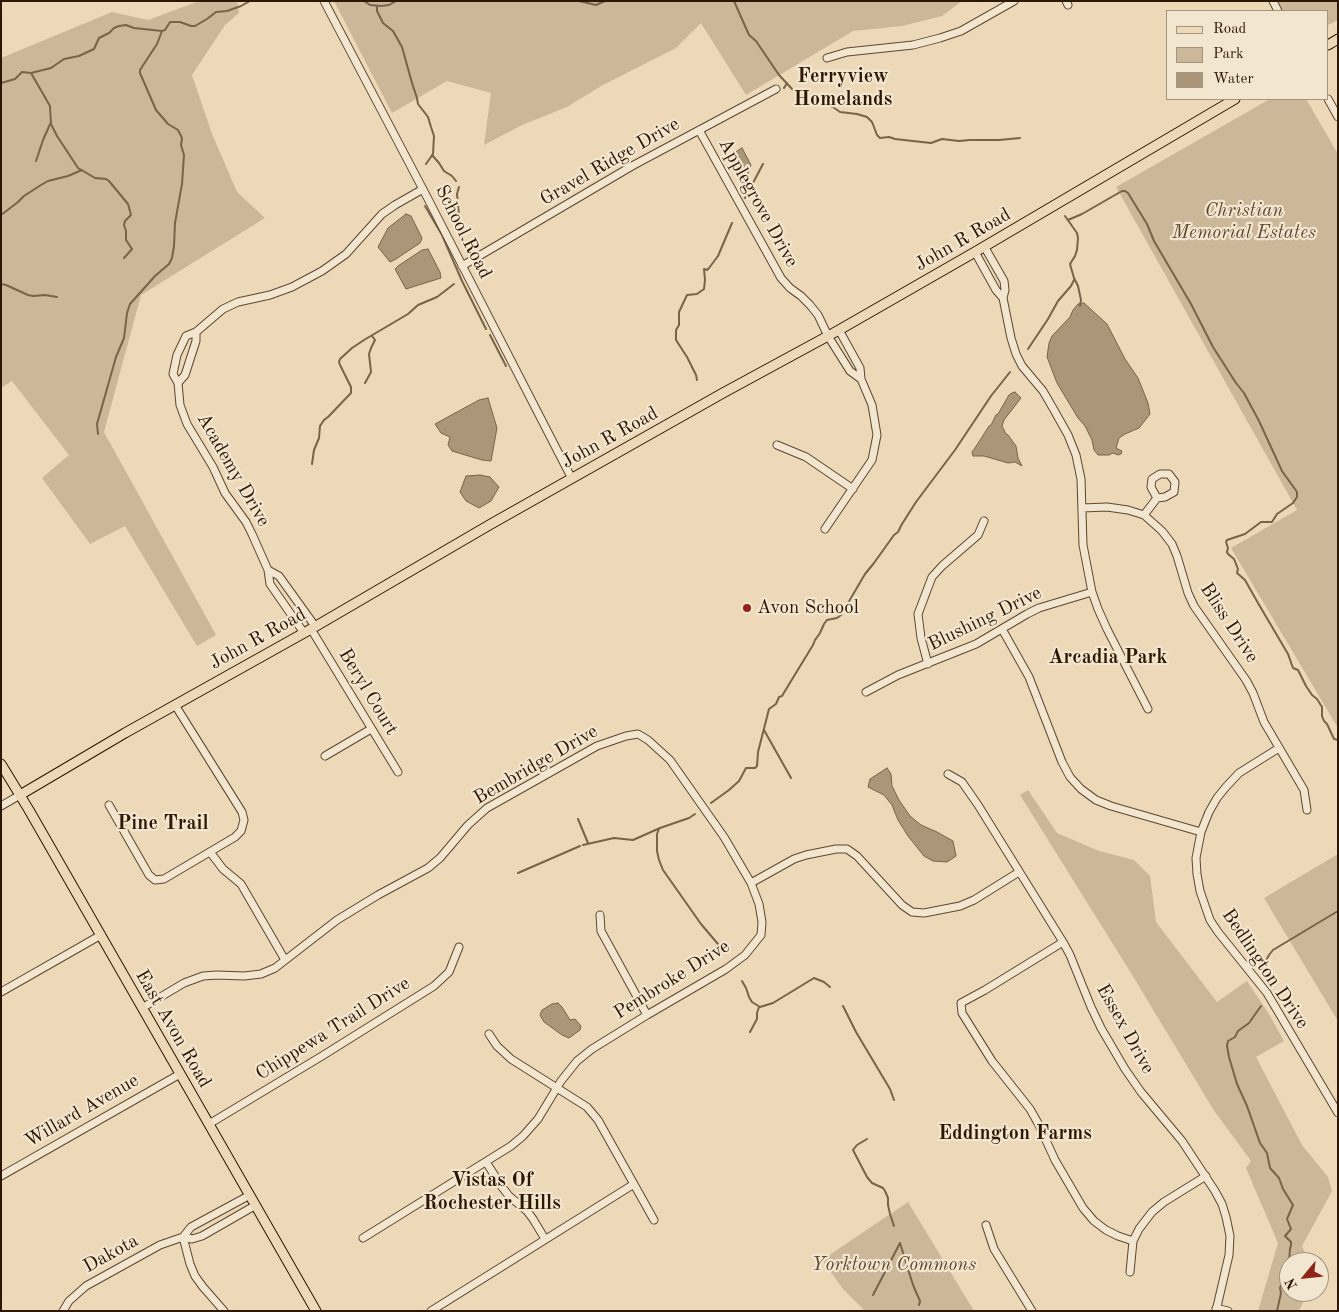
<!DOCTYPE html>
<style>
body{margin:0}
#map{position:relative;width:1339px;height:1312px;overflow:hidden;background:#edd8b8;font-family:"Old Standard TT",serif}
canvas{display:block}
.frame{position:absolute;inset:0;border:2px solid #2d1700;pointer-events:none}
.legend{position:absolute;left:1166px;top:10px;width:162px;height:90px;box-sizing:border-box;background:#f3e6d1;border:1px solid #a4937d;margin:0;padding:6px 9px;list-style:none;font-size:15px;color:#2d1700}
.legend li{display:flex;align-items:center;gap:10px;height:25px}
.legend b{width:25px;border:1px solid #a4937d}
.north{position:absolute;left:1279px;top:1252px;width:50px;height:50px;box-sizing:border-box;background:#f3e6d1;border:1px solid #a4937d;border-radius:50%;rotate:242deg;font-size:14px;font-weight:700;line-height:20px;text-align:center;color:#2d1700}
.north::after{content:'';display:block;margin:auto;width:18px;height:22px;background:#8f2418;clip-path:polygon(50% 0,100% 100%,50% 72%,0 100%)}
</style>
<div id="map">
<canvas width="1339" height="1312"></canvas>
<div class="frame"></div>
<ul class="legend">
<li><b style="height:6px;background:#edd8b8"></b>Road</li>
<li><b style="height:14px;background:#ccb799"></b>Park</li>
<li><b style="height:14px;background:#ac9679"></b>Water</li>
</ul>
<div class="north">N</div>
</div>
<script>
const ctx = document.querySelector('canvas').getContext('2d');
ctx.lineJoin = 'round';
function fill(path, color) { ctx.fillStyle = color; ctx.fill(path, 'evenodd'); }
const poly = rows => new Path2D(rows.map(r => 'M' + r).join(''));
function trace(path, color, width, dash) { ctx.strokeStyle = color; ctx.lineWidth = width; ctx.lineCap = dash ? 'butt' : 'round'; ctx.setLineDash(dash || []); ctx.stroke(path); }
function write(font, color, halo, rows, align = 'center') {
  ctx.font = font + ' "Old Standard TT",serif'; ctx.lineWidth = 4.5; ctx.setLineDash([]); ctx.textBaseline = 'middle'; ctx.strokeStyle = halo; ctx.fillStyle = color; for (const [text, x, y, turn = 0] of rows) {
    ctx.save(); ctx.translate(x, y); ctx.rotate((+turn || 0) * Math.PI / 180); ctx.textAlign = isNaN(turn) ? turn : align; if (halo) ctx.strokeText(text, 0, 0); ctx.fillText(text, 0, 0); ctx.restore();
  }
}
const green = poly([
 [199,1,237,1,239,13,225,25,192,75,212,134,237,192,265,218,141,295,104,432,216,635,197,646,125,526,90,544,42,478,69,455,12,381,1,388,1,58,112,12,148,20],
 [334,1,962,1,942,16,902,26,853,31,746,95,701,23,676,48,603,85,567,107,522,125,484,145,491,93,447,81,392,113],
 [1277,1,1338,1,1338,20,1328,25,1328,11,1283,11],
 [1270,99,1306,99,1338,154,1338,728,1231,548,1297,510,1116,187],
 [1028,790,1057,833,1099,851,1134,860,1150,876,1156,922,1217,1002,1247,981,1269,1014,1284,1041,1256,1057,1302,1145,1328,1177,1332,1191,1302,1246,1309,1262,1289,1262,1289,1292,1308,1292,1299,1311,1258,1311,1278,1243,1246,1168,1251,1161,1213,1109,1131,973,1020,795],
 [1338,854,1338,1021,1264,898],
 [908,1202,974,1311,865,1311,843,1289,822,1260]
]);
const water = poly([
 [742,148,751,165,747,177,743,179,737,173,729,156,742,148],
 [406,214,411,216,422,238,420,243,396,259,390,262,378,247,388,228,406,214],
 [428,249,440,272,441,278,406,289,395,269,398,266,422,250,428,249],
 [1084,303,1107,324,1125,359,1138,378,1148,403,1150,414,1139,428,1125,434,1119,438,1116,448,1122,451,1121,454,1118,455,1113,453,1109,455,1098,455,1094,450,1092,440,1085,426,1078,418,1057,383,1047,357,1049,343,1052,336,1070,317,1073,310,1078,304,1084,303],
 [1015,392,1021,398,1004,420,1002,426,1006,434,1008,435,1016,446,1018,458,1022,466,1015,462,1008,463,984,456,973,456,972,452,975,448,989,426,991,425,996,415,998,414,1009,395,1012,393,1015,392],
 [488,398,497,428,491,461,482,460,452,451,448,445,450,437,441,433,435,424,479,400,488,398],
 [480,475,490,477,499,487,491,501,479,508,466,501,460,492,466,476,480,475],
 [887,768,891,774,892,786,899,800,910,816,921,825,937,832,953,841,956,856,947,862,933,861,924,856,908,836,898,820,892,805,884,795,868,787,870,779,887,768],
 [558,1003,562,1007,570,1020,575,1019,581,1026,580,1030,569,1038,562,1035,544,1022,540,1015,542,1010,552,1004,558,1003]
]);
const stream = poly([
 [364,1,370,5,381,6,389,5,396,1],
 [527,1,535,1],
 [579,1,596,5,605,1],
 [734,1,749,35,756,41,779,75,793,90,798,94,833,107,840,112,857,114,867,117,872,122,877,135,880,138,889,137,895,139,931,143,942,139,959,141,970,140,999,140,1020,138],
 [377,6,377,11,383,23,393,31,402,47,412,83,417,98,418,104,428,117,431,127,434,136,433,154,426,164],
 [31,73,50,106,51,124,57,136,78,168,95,178,106,179,109,181,128,204,131,215,125,221,124,225,126,231,126,240,132,249,124,258],
 [1,83,15,79,22,72,31,73,51,68,64,59,79,56,94,49,99,38,109,33,114,28,119,26,126,25,134,28,162,31],
 [784,88,787,83],
 [432,155,439,163,444,171,452,176,456,181],
 [36,161,43,140,51,122],
 [459,187,457,194,459,216,458,225,464,245],
 [745,198,763,164],
 [425,206,442,235,462,281,486,329],
 [1,215,18,202,24,196,41,185,48,181,68,176,82,170],
 [1065,216,1077,233,1078,238,1077,250,1075,256,1070,264,1074,278,1078,286,1081,300,1080,306],
 [1068,220,1082,214,1122,191,1125,191,1128,193,1147,224,1154,241,1191,304,1213,347,1236,383,1244,393,1259,421,1282,471,1297,492,1297,497,1293,503,1277,514,1272,522,1261,522,1245,534,1227,540,1226,542,1228,548,1227,552,1228,554,1234,559,1238,569,1237,573,1245,580,1258,603,1288,654,1293,668,1298,670,1306,686,1312,695,1317,699,1322,707,1322,716,1324,721,1327,724,1334,739,1338,740],
 [1,284,6,285,28,295,33,296,45,295,57,297],
 [490,335,506,366],
 [1028,349,1048,319,1058,301,1071,286,1074,280],
 [697,380,696,375,687,357,676,340,676,330,679,325,679,312,687,295,697,294,704,289,705,280,704,269,707,270,709,268,718,256,732,223],
 [365,383,371,372,369,354,371,348,375,340,372,336],
 [98,434,97,424,116,357,124,338,127,313,130,304,155,276,169,264,172,258,174,246,175,223,182,184,184,155,181,145,182,138,178,130,168,124,156,110,140,73,140,70,157,44,162,31,165,30,170,22,180,22,191,26,195,26,207,19,216,12,227,11,241,6,250,1],
 [312,464,314,450,319,438,320,426,324,420,328,417,351,393,351,387,340,365,339,362,340,359,352,348,364,340,408,314,418,305,437,297,454,284],
 [764,730,791,778],
 [711,803,729,790,739,781,746,768,755,768,757,766,758,752,769,709,776,704,779,697,782,696,788,686,813,645,815,640,820,633,824,624,827,620,837,618,841,615,865,574,874,563,894,535,898,532,902,524,916,502,955,450,991,396,1010,372],
 [578,819,588,843],
 [659,829,657,834,657,851,659,860,663,870,701,924,723,950],
 [583,845,614,838,633,840,660,828,689,818,695,814],
 [518,873,580,846],
 [1264,964,1269,955,1273,950,1338,911],
 [742,981,746,988,749,997,752,1002,760,1007,773,1003,814,978,824,982,830,987],
 [843,1006,856,1032,890,1089,894,1100],
 [1261,1006,1249,1023,1238,1031,1235,1037,1228,1041,1227,1046,1229,1057,1237,1084,1247,1106,1260,1143,1267,1153,1270,1168,1279,1178,1283,1189,1293,1205,1287,1219,1291,1229,1285,1236,1291,1242,1291,1245,1290,1249,1289,1261,1283,1274,1283,1280,1280,1288,1281,1293,1277,1311],
 [750,1032,757,1019,757,1013,759,1007],
 [867,1139,857,1145,853,1150,867,1177,872,1183,883,1188,885,1191,888,1198,888,1205,890,1214,894,1226],
 [900,1243,913,1285,920,1301,919,1305],
 [873,1295,900,1243]
]);
const minor = poly([
 [324,1,427,197,572,479],
 [1066,1,1068,5],
 [1273,1,1278,11],
 [827,58,847,52,913,45,940,38,961,31,1014,1],
 [1328,99,1338,117],
 [699,130,781,278,790,288,801,296,810,305,818,315,828,336,850,371,861,379],
 [984,246,1004,281,1005,290,1003,298,1011,338,1016,354,1022,366,1043,391,1054,410,1068,435,1076,455,1081,479,1083,545,1092,592,1098,609,1107,629,1148,709],
 [975,252,996,290,1003,298],
 [462,266,632,166,776,89],
 [178,383,185,375,196,341,196,332],
 [777,445,806,457,853,489],
 [1082,508,1107,507,1128,510,1144,515,1162,531,1172,544,1177,556,1188,593,1194,606,1246,680,1253,693,1264,722,1304,790,1307,810],
 [1144,515,1157,498,1165,497,1174,492,1175,482,1169,474,1160,474,1152,479,1151,487,1157,498],
 [825,529,872,460,877,435,872,405,861,379,860,368,839,330],
 [268,570,279,576,315,626],
 [311,629,398,772],
 [1002,629,1029,677,1062,762,1070,777,1081,789,1096,800,1111,806,1201,832],
 [304,633,270,584,268,570,252,534,246,522,225,493,213,467,187,424,180,405,178,383,173,374,177,355,186,336,196,332,223,309,238,302,270,295,292,287,322,271,346,254,382,214,395,205,423,189],
 [928,664,921,638,918,614,932,577,942,566,978,535,984,521],
 [866,692,898,675,976,644,1027,614,1039,608,1092,592],
 [1279,748,1239,773,1225,788,1217,798,1209,812,1201,832,1196,858,1197,874,1200,891,1210,920,1218,932,1267,993,1338,1113],
 [325,756,371,729],
 [948,774,962,782,978,805,1063,942,1070,955,1091,1007,1101,1028,1125,1069,1141,1092,1182,1141,1215,1191,1222,1204,1226,1217,1230,1236,1229,1255,1216,1311],
 [109,805,149,875,155,880,164,879,235,837,241,831,244,820,242,812,175,705],
 [1,806,20,795],
 [210,852,223,869,241,884,285,960],
 [751,883,794,859,806,855,836,849,847,849,857,856,902,905,912,912,924,913,960,906,974,900,1019,872],
 [600,915,601,931,647,1015],
 [1063,942,985,990,961,1003,962,1013,992,1061,1030,1109,1039,1125,1055,1160,1083,1208,1094,1221,1106,1230,1118,1236,1133,1241],
 [1,992,101,935],
 [142,1008,184,983,203,976,217,975,244,976,261,974,275,968,337,920,378,895,428,868,440,858,468,825,487,808,597,746,626,736,638,734,648,740,670,760,724,837,751,883,759,904,762,922,761,935,745,955,726,969,647,1015,592,1049,577,1061,561,1081,538,1119,523,1136,511,1146,363,1238],
 [489,1034,497,1046,511,1059,587,1107,598,1120,654,1220],
 [209,1124,322,1056,434,986,449,972,459,947],
 [486,1162,502,1187,509,1196,527,1211,533,1219,545,1239],
 [1,1176,180,1074],
 [250,1195,191,1227,183,1237,192,1239,202,1236,256,1205],
 [986,1225,994,1249,1032,1311],
 [1130,1272,1133,1241,1139,1229,1152,1212,1164,1202,1206,1176],
 [1216,1308,1228,1311],
 [63,1311,69,1301,86,1286,160,1245,183,1237,190,1264,195,1276,203,1287,224,1311],
 [431,1311,634,1184]
]);
const major = poly([
 [1328,45,1338,39],
 [1,764,29,810,316,1311],
 [20,795,125,733,311,629,491,524,723,393,839,330,975,252,1235,99]
]);
const markers = [
 [747,608,5,"#8f2418"]
];
const streetNames = [
 ["Gravel Ridge Drive",610,162,-30],
 ["Applegrove Drive",758,203,61],
 ["School Road",463,232,63],
 ["John R Road",963,240,-30],
 ["John R Road",610,438,-29],
 ["Academy Drive",233,470,60],
 ["Blushing Drive",985,619,-26],
 ["Bliss Drive",1229,623,57],
 ["John R Road",258,639,-29],
 ["Beryl Court",368,692,59],
 ["Bembridge Drive",536,765,-30],
 ["Bedlington Drive",1265,969,56],
 ["Pembroke Drive",672,980,-32],
 ["East Avon Road",173,1029,60],
 ["Chippewa Trail Drive",333,1029,-32],
 ["Essex Drive",1125,1029,61],
 ["Willard Avenue",82,1111,-30],
 ["Dakota",111,1254,-29]
];
const parkNames = [
 ["Christian",1244,211],
 ["Memorial Estates",1244,233],
 ["Yorktown Commons",894,1265]
];
const poiNames = [
 ["Avon School",757,608]
];
const neighbourhoodNames = [
 ["Ferryview",843,77],
 ["Homelands",843,100],
 ["Arcadia Park",1108,658],
 ["Pine Trail",163,824],
 ["Eddington Farms",1015,1134],
 ["Vistas Of",492,1181],
 ["Rochester Hills",492,1204]
];
fill(green, '#ccb799');
fill(water, '#ac9679');
trace(water, '#796349', 1);
trace(stream, '#796349', 2);
trace(minor, '#5d472e', 9);
trace(major, '#2d1700', 11);
trace(minor, '#f3e6d1', 7);
trace(major, '#edd8b8', 9);
for (const [x, y, r, color] of markers) { const dot = new Path2D(); dot.arc(x, y, r, 0, 2 * Math.PI); ctx.fillStyle = color; ctx.fill(dot); trace(dot, '#f3e6d1', 2); }
write('19px', '#2d1700', '#f3e6d1', streetNames);
write('italic 19px', '#5d472e', '#f3e6d1', parkNames);
write('19px', '#2d1700', '#f3e6d1', poiNames, 'left');
write('bold 20px', '#2d1700', '#f3e6d1', neighbourhoodNames);
</script>
